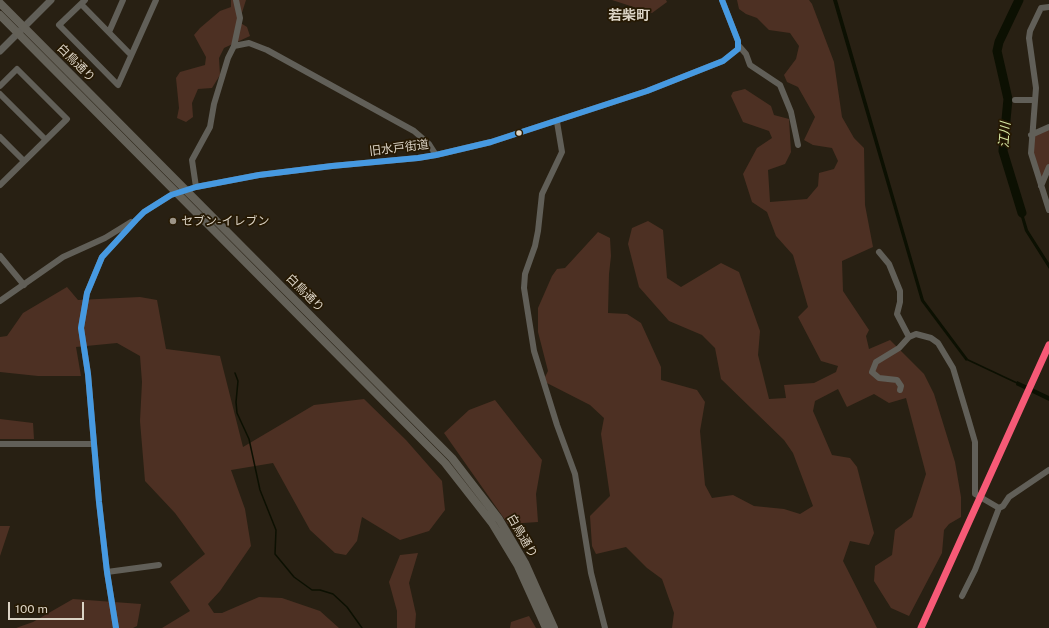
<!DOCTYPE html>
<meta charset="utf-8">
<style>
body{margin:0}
#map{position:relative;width:1049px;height:628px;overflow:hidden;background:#282013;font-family:"Public Sans",sans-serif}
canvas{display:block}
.scale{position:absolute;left:8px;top:602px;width:76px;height:18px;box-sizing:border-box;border:2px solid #dbd3c5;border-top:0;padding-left:5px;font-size:12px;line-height:14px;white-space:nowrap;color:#dbd3c5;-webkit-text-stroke:3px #261903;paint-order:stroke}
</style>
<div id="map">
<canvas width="1049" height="628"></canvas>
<div class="scale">100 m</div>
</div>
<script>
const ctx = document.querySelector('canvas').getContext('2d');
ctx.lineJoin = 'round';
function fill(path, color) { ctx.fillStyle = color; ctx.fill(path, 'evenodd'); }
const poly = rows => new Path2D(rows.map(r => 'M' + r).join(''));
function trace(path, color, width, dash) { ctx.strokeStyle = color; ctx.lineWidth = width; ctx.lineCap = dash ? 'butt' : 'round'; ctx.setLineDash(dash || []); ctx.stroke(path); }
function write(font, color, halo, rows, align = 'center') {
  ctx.font = font + ' "Public Sans","Noto Sans JP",sans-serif'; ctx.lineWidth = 3.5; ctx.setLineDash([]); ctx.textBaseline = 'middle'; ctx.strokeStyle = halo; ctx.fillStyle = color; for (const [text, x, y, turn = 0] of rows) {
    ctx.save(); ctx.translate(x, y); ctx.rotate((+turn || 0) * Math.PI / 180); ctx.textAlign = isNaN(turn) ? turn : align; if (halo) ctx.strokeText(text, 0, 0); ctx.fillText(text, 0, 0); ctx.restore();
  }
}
const green = poly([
 [231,0,246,0,239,22,247,27,250,36,224,48,219,58,220,75,212,88,198,89,192,103,193,117,186,122,177,118,179,108,176,78,180,72,205,65,206,57,194,35,200,28,220,11,231,7],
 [612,0,666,0,667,2,652,13],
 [737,0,809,0,812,4,834,62,842,117,854,138,864,148,865,205,873,247,842,261,843,291,869,330,866,336,869,349,890,340,924,374,934,394,955,462,961,497,961,517,949,524,944,530,942,553,909,616,891,608,874,581,875,566,892,555,895,530,912,517,926,474,906,398,889,403,874,394,847,407,838,389,815,401,813,411,832,455,850,458,857,467,874,533,869,545,850,541,843,561,877,628,672,628,674,613,662,579,647,568,626,547,596,554,592,546,590,516,610,496,601,434,604,418,590,405,543,381,548,371,538,332,538,308,552,276,557,269,565,268,598,232,610,238,611,256,609,274,608,313,627,314,641,323,661,367,661,380,697,390,705,402,700,431,705,485,712,498,733,495,754,506,784,509,800,514,813,506,793,453,784,440,721,379,715,348,702,335,669,321,639,287,628,244,632,228,648,221,663,230,667,278,681,287,721,263,739,272,760,331,758,355,769,399,786,398,784,385,814,383,836,372,838,366,821,361,798,317,808,307,793,255,776,236,767,212,752,202,743,174,757,148,772,138,769,131,743,122,731,96,733,92,745,89,771,106,774,115,789,119,791,152,785,164,768,170,770,202,807,199,818,186,819,173,834,169,838,161,832,148,813,145,804,140,815,117,798,87,787,82,784,75,796,59,799,46,790,33,769,30,757,18,746,14,739,9],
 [1049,127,1049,167,1041,186,1031,153,1031,135],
 [67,287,78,300,140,297,157,300,166,349,220,356,243,447,314,405,364,399,406,440,442,481,445,510,429,531,400,540,362,517,357,541,346,555,335,553,310,530,273,463,231,470,245,509,251,546,220,591,208,604,214,613,222,613,259,597,282,598,320,611,339,628,162,628,190,611,170,582,205,554,175,513,145,481,140,421,142,382,140,356,117,343,76,347,81,376,38,376,0,372,0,337,7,336,23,313],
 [495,400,542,460,536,494,538,522,508,524,444,433,469,410],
 [0,419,33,423,34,439,0,439],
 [0,526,10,526,0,556],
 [418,553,409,583,416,614,415,628,397,628,397,611,389,582,400,555],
 [73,599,141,604,137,626,133,628,16,628,33,622],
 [529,616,536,628,510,628,511,622]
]);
const water = poly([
 [833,0,837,0,924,300,968,359,966,361,921,301],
 [1017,203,1020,203,1028,230,1049,263,1049,269,1025,231],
 [1017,381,1049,396,1049,401,1016,385]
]);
const stream = poly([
 [966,359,1017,383],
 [235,373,238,381,236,402,237,413,249,439,260,490,276,530,275,554,294,577,312,590,320,590,333,594,347,607,362,628]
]);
const river = poly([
 [1019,0,999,42,997,51,1008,99,1003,151,1022,213]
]);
const minor = poly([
 [85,0,59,25,118,85,156,0],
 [81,4,131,55],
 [1049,7,1041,8,1030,31,1029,38,1036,88,1031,153,1049,210],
 [109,32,123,0],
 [234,46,240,18,236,0],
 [739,46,746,54,750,65,780,85,791,112,798,145],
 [0,86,17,69,67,119,0,185],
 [0,94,46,140],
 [1015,100,1034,100],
 [557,122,562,152,542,194,538,231,535,246,525,274,524,288,534,351,557,425,575,474,591,573,605,628],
 [1031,135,1049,127],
 [0,137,24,161],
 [1041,186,1049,167],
 [196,187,192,160,210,127,214,104,228,58,234,46,249,43,267,50,414,131,429,144,436,155],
 [879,252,889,264,900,291,900,302,897,314,909,337],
 [0,256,24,285],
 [0,301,63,257,105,238,131,222],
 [900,390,901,386,897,380,879,378,872,372,876,362,899,348,909,337,916,334,931,338,938,343,953,368,968,418,975,442,975,494,999,508,1003,506,1009,497,1049,470],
 [0,444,93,444],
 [107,572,159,565],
 [962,596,975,570,999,508],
 [116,628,107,572,99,502,88,374,81,328,87,293,102,257,136,220,144,212,171,195,196,187,259,175,332,166,418,158,436,155,491,142,647,91,723,61,738,49,738,41,722,0]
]);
const tertiary = poly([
 [0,51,51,0]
]);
const secondary = poly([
 [0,3,452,458,499,519,525,563,554,628],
 [0,15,445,463,492,523,518,566,546,628]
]);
const bus1 = poly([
 [116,628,107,572,99,502,88,374,81,328,87,293,102,257,136,220,144,212,171,195,196,187,259,175,332,166,418,158,436,155,491,142,647,91,723,61,738,49,738,41,722,0]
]);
const rail1 = poly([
 [921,628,1049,345]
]);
const markers = [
 [519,133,3.5,"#dbd3c5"],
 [173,221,4,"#9c9487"]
];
const streetNames = [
 ["白鳥通り",76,63,45],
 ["旧水戸街道",399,148,-7],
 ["白鳥通り",305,293,45],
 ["白鳥通り",522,536,60]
];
const poiNames = [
 ["セブン-イレブン",181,221]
];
const waterNames = [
 ["江川",1005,135,-86]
];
const quarterNames = [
 ["若柴町",629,16]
];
fill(green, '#4d3023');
fill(water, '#0c1002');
trace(stream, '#0c1002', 1.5);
trace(river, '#0c1002', 9);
trace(minor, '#615f58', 6);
trace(tertiary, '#615f58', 7);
trace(secondary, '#646158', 8);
trace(bus1, '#4699e1', 6);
trace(rail1, '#f75a77', 7);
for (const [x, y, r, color] of markers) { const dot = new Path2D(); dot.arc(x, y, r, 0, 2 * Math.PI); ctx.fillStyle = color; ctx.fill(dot); trace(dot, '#261903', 1.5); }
write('12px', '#dbd3c5', '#261903', streetNames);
write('12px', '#dbd3c5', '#261903', poiNames, 'left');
write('italic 13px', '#daeca7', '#261903', waterNames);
write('bold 14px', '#dbd3c5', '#261903', quarterNames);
</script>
